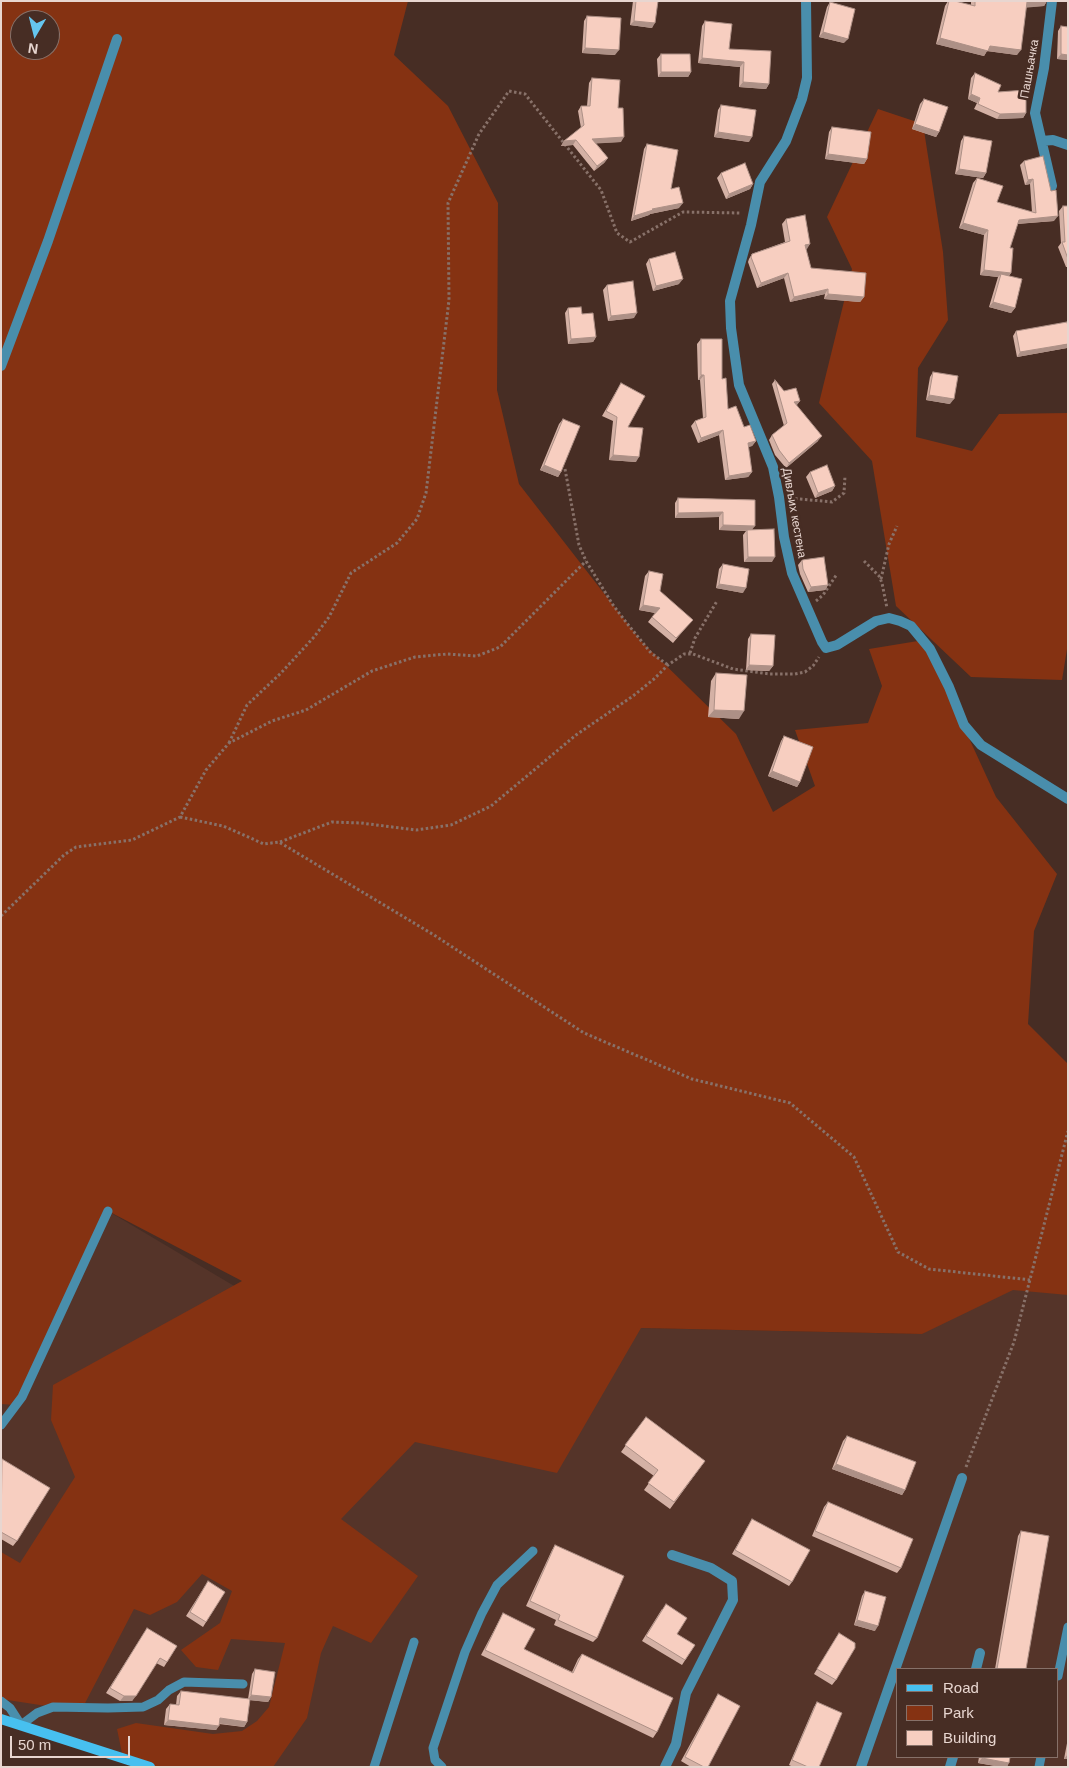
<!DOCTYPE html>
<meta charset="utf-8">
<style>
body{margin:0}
#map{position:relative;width:1069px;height:1768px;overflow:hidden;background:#472d24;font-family:Arial,sans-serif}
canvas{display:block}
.frame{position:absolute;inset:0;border:2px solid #e8d6d0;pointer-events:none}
.legend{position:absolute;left:896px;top:1668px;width:162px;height:90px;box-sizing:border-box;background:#472d24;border:1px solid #877169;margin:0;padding:6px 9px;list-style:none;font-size:15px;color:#e8d6d0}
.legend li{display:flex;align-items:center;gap:10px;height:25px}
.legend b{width:25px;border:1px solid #877169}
.north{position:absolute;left:10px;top:10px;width:50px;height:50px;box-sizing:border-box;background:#472d24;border:1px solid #877169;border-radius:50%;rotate:188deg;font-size:14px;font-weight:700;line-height:20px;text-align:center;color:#e8d6d0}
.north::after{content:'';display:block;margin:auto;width:18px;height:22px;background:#65c5ee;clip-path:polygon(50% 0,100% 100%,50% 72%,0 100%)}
.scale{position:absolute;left:10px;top:1736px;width:120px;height:22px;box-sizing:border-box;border:2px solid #e8d6d0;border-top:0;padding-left:6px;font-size:15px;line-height:18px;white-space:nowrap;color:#e8d6d0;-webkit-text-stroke:4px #472d24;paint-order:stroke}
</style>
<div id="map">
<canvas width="1069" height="1768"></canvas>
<div class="frame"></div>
<ul class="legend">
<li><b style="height:6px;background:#47c0f0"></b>Road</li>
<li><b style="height:14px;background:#853212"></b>Park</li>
<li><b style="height:14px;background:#f7cec0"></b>Building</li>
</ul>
<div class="north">N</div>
<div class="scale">50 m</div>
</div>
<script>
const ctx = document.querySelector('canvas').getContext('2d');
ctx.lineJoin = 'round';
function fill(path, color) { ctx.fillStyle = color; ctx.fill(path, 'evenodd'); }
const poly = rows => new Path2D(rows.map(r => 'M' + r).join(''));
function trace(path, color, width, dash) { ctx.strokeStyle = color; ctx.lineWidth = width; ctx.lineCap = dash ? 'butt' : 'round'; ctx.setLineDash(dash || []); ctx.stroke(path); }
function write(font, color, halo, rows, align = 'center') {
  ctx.font = font + ' Arial,sans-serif'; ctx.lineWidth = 5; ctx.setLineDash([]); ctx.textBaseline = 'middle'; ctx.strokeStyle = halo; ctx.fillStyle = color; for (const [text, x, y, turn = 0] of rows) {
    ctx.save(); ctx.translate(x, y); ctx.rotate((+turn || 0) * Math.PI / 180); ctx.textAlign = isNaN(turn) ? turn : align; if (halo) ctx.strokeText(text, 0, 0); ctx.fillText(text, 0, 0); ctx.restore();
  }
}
const built = poly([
 [1068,1075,1068,1767,150,1767,1,1719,1,1360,108,1211,320,1337,641,1328,922,1334],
 [898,1669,1058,1669,1058,1757,898,1757]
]);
const green = poly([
 [1,1,408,1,394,55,448,106,498,203,497,390,519,484,641,641,736,734,773,812,815,786,795,730,868,723,882,686,869,649,924,640,996,797,1057,874,1034,931,1028,1024,1068,1064,1068,1295,1013,1290,922,1334,641,1328,557,1473,415,1442,341,1519,418,1576,371,1643,333,1626,321,1653,307,1718,273,1767,151,1767,123,1758,117,1729,136,1723,213,1734,242,1731,257,1721,269,1707,285,1643,231,1639,218,1670,196,1667,181,1650,220,1623,232,1591,202,1574,177,1602,150,1615,134,1609,83,1707,53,1707,1,1699,1,1552,20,1563,75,1477,51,1420,53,1385,242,1281,108,1211,16,1405,1,1404],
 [20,20,50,20,50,50,20,50],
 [878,109,923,124,943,252,948,320,918,368,916,437,972,451,999,414,1068,413,1068,643,1062,680,971,677,896,606,872,461,819,403,852,269,827,217]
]);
const path = poly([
 [565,469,579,545,586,561,613,605,626,622,651,653,668,665],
 [790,498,832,502,844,493,845,476],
 [864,561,879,576,882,583,887,608],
 [881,579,889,544,897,526],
 [816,601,823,595,837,574],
 [690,653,695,638,717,601],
 [229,743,247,705,281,673,314,637,329,617,351,573,397,543,417,519,426,493,449,300,448,203,479,134,509,91,525,94,601,190,617,233,630,242,683,212,741,213],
 [180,817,223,826,264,844,279,842,434,935,584,1033,692,1079,790,1103,854,1157,898,1252,929,1269,1031,1280],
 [280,842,332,822,361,823,416,830,451,825,491,806,576,735,633,696,654,679,668,665,684,654,693,654,733,669,770,674,795,674,805,672,813,666,819,657],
 [1,916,64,855,76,847,132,840,180,817,206,770,229,743,272,721,306,710,372,671,415,657,447,654,477,656,500,647,586,561],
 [966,1467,1014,1342,1068,1131]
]);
const lane = poly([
 [1,1425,22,1397,108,1211],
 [1058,1676,1068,1627],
 [1,1701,10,1708,21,1725,37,1713,53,1707,108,1708,143,1707,158,1700,169,1690,184,1682,243,1684],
 [374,1767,414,1642],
 [442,1767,435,1760,433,1748,465,1652,482,1613,497,1585,533,1551],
 [1039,1767,1041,1757]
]);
const street = poly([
 [806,1,807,78,802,99,786,141,760,182,751,225,730,301,731,328,739,385,773,467,779,497,784,537,792,573,822,642,826,648,837,645,876,621,889,618,900,621,911,626,930,649,949,687,964,725,981,745,1068,799],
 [1052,1,1044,68,1035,113,1052,186],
 [1042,141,1053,140,1068,145],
 [1,366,48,241,117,39],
 [976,1669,980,1653],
 [665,1767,676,1744,686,1693,733,1600,732,1581,711,1568,672,1555],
 [861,1767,962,1478],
 [950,1767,953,1757]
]);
const secondary = poly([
 [1,1719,150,1767]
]);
const wall = poly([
 [633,1,658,1,652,28,630,25],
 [948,1,971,5,971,1,1047,1,1044,6,1026,7,1017,55,987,51,984,56,936,44,945,6],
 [830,2,844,43,819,37,827,7],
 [587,16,615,55,582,53,584,21],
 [705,21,729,49,769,84,766,89,739,87,740,67,698,63,702,26],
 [1061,26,1068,27,1068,60,1057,59,1058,31],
 [661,54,691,72,688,77,658,77,657,59],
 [975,73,1026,113,1023,118,997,119,974,109,977,103,968,99,971,78],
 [592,78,618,108,621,142,596,143,608,158,604,163,594,171,573,145,561,146,564,141,581,128,578,111,581,106,587,106,589,83],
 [924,99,939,132,936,137,912,129,920,104],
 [721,105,749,142,714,137,718,110],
 [832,127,867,159,864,164,825,159,829,132],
 [964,136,986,173,983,178,955,174,961,141],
 [647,144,671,189,679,208,650,214,649,215,631,221,644,149],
 [1024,161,1054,221,1017,224,1010,248,1011,273,1009,276,1015,308,1011,313,989,307,998,277,980,275,984,235,959,228,973,183,977,178,997,202,1032,212,1030,184,1025,185,1020,165],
 [721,173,753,184,750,189,726,199,717,178],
 [1063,206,1068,206,1068,267,1066,267,1058,247,1061,243,1059,211],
 [786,219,807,249,806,249,811,268,864,297,860,302,824,299,825,294,790,302,784,278,757,288,748,262,749,259,752,254,785,242,782,224],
 [649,259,679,284,653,291,646,264],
 [607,285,634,318,608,321,603,290],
 [568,308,582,314,596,337,593,342,568,344,565,313],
 [1016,331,1067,348,1017,357,1013,336],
 [701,339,722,379,728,409,756,441,752,446,748,447,752,472,748,477,725,480,719,435,698,443,691,426,695,421,703,418,700,380,698,380,697,344],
 [933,372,950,404,926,400,930,377],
 [775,380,784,391,800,401,796,405,818,441,786,468,775,455,769,440,772,435,784,426,772,384],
 [621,383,628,427,636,462,609,460,613,421,602,416],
 [563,419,561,472,558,477,540,470,559,424],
 [810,472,835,486,832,491,815,498,806,477],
 [678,498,755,500,752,529,772,562,744,562,743,535,746,531,719,530,719,517,675,518,675,503],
 [802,560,828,585,825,590,808,592,800,574,798,565],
 [723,564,743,593,716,588,719,569],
 [649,571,660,591,689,624,673,643,648,622,655,613,639,610,645,576],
 [751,634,773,666,769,671,746,670,748,639],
 [716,673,739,719,708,717,711,681],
 [784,736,800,782,797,787,768,776,781,741],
 [646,1417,705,1461,670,1509,644,1490,654,1476,621,1452],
 [847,1436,905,1490,902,1495,832,1469,843,1441],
 [1,1460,17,1541,13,1546,1,1539],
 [828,1502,901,1568,897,1573,812,1536,824,1507],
 [752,1519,792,1582,789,1586,732,1554],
 [1021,1531,1026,1669,995,1669,1018,1536],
 [555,1545,597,1638,593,1642,554,1625,556,1620,526,1606,552,1550],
 [205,1586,225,1592,203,1627,186,1616],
 [865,1591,875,1631,854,1625,862,1596],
 [662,1609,677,1634,695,1645,682,1665,642,1641],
 [503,1613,524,1649,572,1672,578,1659,582,1654,657,1732,653,1738,481,1655,500,1619],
 [144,1633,177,1646,164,1667,156,1663,132,1701,120,1701,106,1693],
 [839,1633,836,1680,832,1685,814,1674],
 [255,1669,271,1697,268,1702,250,1700,247,1722,244,1727,219,1724,216,1730,164,1725,166,1709,170,1704,176,1705,177,1696,181,1691,248,1699,252,1674],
 [718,1694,708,1767,691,1767,681,1761,715,1699],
 [817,1702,819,1767,793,1767,789,1765,814,1707],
 [1068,1738,1068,1759,1064,1759],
 [979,1757,1010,1757,1007,1767,1001,1767,978,1763]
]);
const shadedWall = poly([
 [1034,1,1047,1,1044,6,1023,8,1027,2],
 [634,21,655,23,652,28,630,25],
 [823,32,848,39,844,43,819,37],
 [940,38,1021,50,1017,55,987,51,984,56,936,44],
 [585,48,619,50,615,55,582,53],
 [1061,54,1068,55,1068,60,1057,59],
 [702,58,744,62,740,67,698,63],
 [661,72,691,72,688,77,658,77],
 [743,82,769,84,766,89,739,87],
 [971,94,980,98,977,103,968,99],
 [1026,113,1023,118,997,119,1000,114],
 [915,124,939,132,936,137,912,129],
 [718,132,752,137,749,142,714,137],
 [624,137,621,142,589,144,592,139],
 [576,140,573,145,561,146,564,141],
 [828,154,867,159,864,164,825,159],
 [608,158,604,163,594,171,597,166],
 [959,169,986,173,983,178,955,174],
 [1033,179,1030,184,1025,185,1028,180],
 [753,184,750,189,726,199,729,194],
 [683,203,679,208,650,214,649,215,631,221,634,216,652,209],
 [1058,216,1054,221,1015,224,1019,220],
 [963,223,988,230,984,235,959,228],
 [810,244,807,249,801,250,805,245],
 [984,270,1011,273,1007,278,1001,274,998,277,980,275],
 [788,273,784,278,757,288,761,283],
 [683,279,679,284,653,291,656,286],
 [828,289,825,294,790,302,794,297],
 [828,294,864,297,860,302,824,299],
 [993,302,1015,308,1011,313,989,307],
 [637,313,634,318,608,321,611,316],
 [596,337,593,342,568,344,571,339],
 [1068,344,1067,348,1017,357,1020,352],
 [701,375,704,375,700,380,698,380],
 [929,395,954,399,950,404,926,400],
 [800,401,797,405,790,407,794,402],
 [723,430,719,435,698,443,701,438],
 [822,436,818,441,786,468,789,463],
 [756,441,752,446,744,448,748,443],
 [613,455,639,457,636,462,609,460],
 [544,465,561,472,558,477,540,470],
 [752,472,748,477,725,480,729,476],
 [835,486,832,491,815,498,818,493],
 [723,512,719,517,675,518,678,513],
 [723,525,755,526,751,531,719,530],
 [748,557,775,557,772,562,744,562],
 [719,584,746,588,743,593,716,588],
 [828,585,825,590,808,592,811,587],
 [643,605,660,608,656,613,639,610],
 [749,665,773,666,769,671,746,670],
 [714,710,744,711,739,719,708,717],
 [772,771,800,782,797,787,768,776],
 [836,1464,905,1490,902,1495,832,1469],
 [857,1620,878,1626,875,1631,854,1625],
 [251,1695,271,1697,268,1702,248,1700],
 [124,1696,136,1696,132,1701,120,1701],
 [220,1718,247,1722,244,1727,216,1723],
 [168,1720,219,1726,216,1730,164,1725],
 [1068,1754,1068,1759,1064,1759],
 [982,1758,1009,1763,1007,1767,1001,1767,978,1763]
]);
const building = poly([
 [636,1,658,1,655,23,634,21,636,1],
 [949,1,955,1,975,6,975,1,1034,1,1027,2,1021,50,990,46,988,51,940,38,949,1],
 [830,2,855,9,848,39,823,32,830,2],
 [587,16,621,18,619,50,585,48,587,16],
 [705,21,732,24,729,49,771,51,769,84,743,82,744,62,702,58,705,21],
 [1061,26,1068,27,1068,55,1061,54,1061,26],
 [661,54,690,54,691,72,661,72,661,54],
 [975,73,1001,85,998,92,1026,90,1026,113,1000,114,978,104,980,98,971,94,975,73],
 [592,78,620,80,618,108,623,108,624,137,592,139,608,158,597,166,576,140,564,141,584,125,581,106,590,106,592,78],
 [924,99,948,107,939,132,915,124,924,99],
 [721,105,756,110,752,137,718,132,721,105],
 [832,127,871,132,867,159,828,154,832,127],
 [964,136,992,141,986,173,959,169,964,136],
 [647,144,678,150,671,189,679,187,683,203,652,209,653,210,634,216,647,144],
 [1043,156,1051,191,1056,190,1058,216,1019,220,1010,248,1013,248,1011,273,984,270,988,230,963,223,977,178,1003,186,997,202,1036,213,1033,179,1028,180,1024,161,1043,156],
 [745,163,753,184,729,194,721,173,745,163],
 [1063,206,1068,206,1068,259,1062,242,1065,242,1063,206],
 [805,215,810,244,805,245,811,268,866,273,864,297,828,294,828,289,794,297,788,273,761,283,751,257,752,254,790,241,786,219,805,215],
 [675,252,683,279,656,286,649,259,675,252],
 [1001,274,1022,279,1015,308,993,302,1001,274],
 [633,281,637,313,611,316,607,285,633,281],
 [581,307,582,314,593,313,596,337,571,339,568,308,581,307],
 [1067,322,1068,327,1068,344,1020,352,1016,331,1067,322],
 [701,339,722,339,722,379,726,378,728,409,736,406,744,427,750,425,756,441,748,443,752,472,729,476,723,430,701,438,695,421,706,417,704,375,701,375,701,339],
 [933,372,958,376,954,399,929,395,933,372],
 [775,380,784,391,796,388,800,401,794,402,822,436,789,463,779,450,772,435,787,423,775,380],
 [621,383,645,396,628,427,643,428,639,457,613,455,617,417,606,411,621,383],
 [563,419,580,426,561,472,544,465,563,419],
 [827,465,835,486,818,493,810,472,827,465],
 [678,498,755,500,755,526,723,525,723,512,678,513,678,498],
 [774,529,775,557,748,557,747,530,774,529],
 [824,557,828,585,811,587,803,569,802,560,824,557],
 [723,564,749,569,746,588,719,584,723,564],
 [649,571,663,574,660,591,693,620,676,638,652,617,660,608,643,605,649,571],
 [751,634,775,635,773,666,749,665,751,634],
 [716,673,747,675,744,711,714,710,716,673],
 [784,736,813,747,800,782,772,771,784,736],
 [646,1417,705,1461,674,1502,648,1483,658,1470,625,1445,646,1417],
 [847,1436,916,1462,905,1490,836,1464,847,1436],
 [2,1459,50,1488,17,1541,1,1532,2,1459],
 [828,1502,913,1539,901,1568,815,1531,828,1502],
 [752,1519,810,1550,792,1582,735,1550,752,1519],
 [1021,1531,1049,1536,1026,1669,997,1669,1021,1531],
 [555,1545,624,1576,597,1638,558,1620,560,1615,530,1601,555,1545],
 [208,1581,225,1592,206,1622,190,1612,208,1581],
 [865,1591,886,1597,878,1626,857,1620,865,1591],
 [666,1604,687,1618,677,1634,695,1645,685,1660,646,1636,666,1604],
 [503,1613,535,1629,524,1649,573,1673,582,1654,673,1698,657,1732,485,1650,503,1613],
 [147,1628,177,1646,167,1662,160,1658,136,1696,124,1696,110,1688,147,1628],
 [839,1633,855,1643,855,1648,836,1680,817,1669,839,1633],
 [255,1669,275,1672,271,1697,251,1695,255,1669],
 [181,1691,250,1699,247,1722,220,1718,219,1726,168,1720,170,1704,179,1705,181,1691],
 [718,1694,740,1706,708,1767,704,1767,685,1757,718,1694],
 [817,1702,842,1713,819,1767,808,1767,792,1760,817,1702],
 [982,1757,1010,1757,1009,1763,982,1758,982,1757]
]);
const streetNames = [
 ["Пашњачка",1030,69,-80],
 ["Дивљих кестена",794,513,80]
];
fill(built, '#553429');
fill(green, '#853212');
trace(path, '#887169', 3, [2.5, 2.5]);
trace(lane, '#498eac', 9);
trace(street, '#498eac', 10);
trace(secondary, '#47c0f0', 10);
fill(wall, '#d4b1a5');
fill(shadedWall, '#ad9086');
fill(building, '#f7cec0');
trace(building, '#ad9086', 1);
write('12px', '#e8d6d0', '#472d24', streetNames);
</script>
